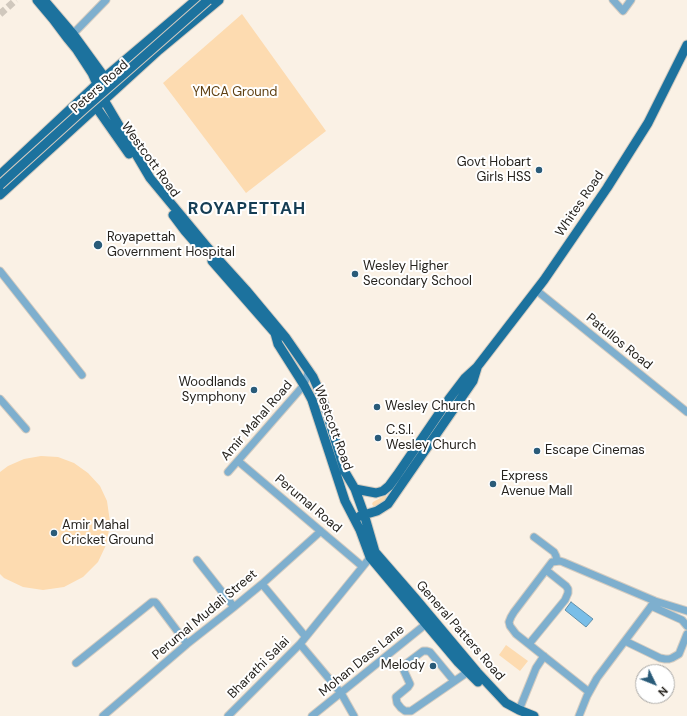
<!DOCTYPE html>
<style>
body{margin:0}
#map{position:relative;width:687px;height:716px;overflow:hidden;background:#faf1e5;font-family:"DM Sans",sans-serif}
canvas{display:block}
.north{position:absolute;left:635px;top:664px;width:40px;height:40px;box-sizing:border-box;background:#fff;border:1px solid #a8a7a5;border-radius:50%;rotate:133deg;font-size:11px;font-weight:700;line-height:16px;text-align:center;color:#26231e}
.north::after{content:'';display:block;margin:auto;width:14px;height:18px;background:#295b79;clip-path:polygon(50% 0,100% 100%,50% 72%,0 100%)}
</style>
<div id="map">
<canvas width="687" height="716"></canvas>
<div class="north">N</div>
</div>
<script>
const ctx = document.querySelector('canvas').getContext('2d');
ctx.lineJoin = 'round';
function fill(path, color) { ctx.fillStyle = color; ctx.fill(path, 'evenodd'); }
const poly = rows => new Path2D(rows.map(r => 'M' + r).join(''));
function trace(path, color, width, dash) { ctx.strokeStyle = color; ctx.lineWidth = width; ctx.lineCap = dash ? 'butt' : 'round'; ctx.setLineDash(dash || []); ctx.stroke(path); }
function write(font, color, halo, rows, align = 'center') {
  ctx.font = font + ' "DM Sans",sans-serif'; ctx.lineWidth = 4; ctx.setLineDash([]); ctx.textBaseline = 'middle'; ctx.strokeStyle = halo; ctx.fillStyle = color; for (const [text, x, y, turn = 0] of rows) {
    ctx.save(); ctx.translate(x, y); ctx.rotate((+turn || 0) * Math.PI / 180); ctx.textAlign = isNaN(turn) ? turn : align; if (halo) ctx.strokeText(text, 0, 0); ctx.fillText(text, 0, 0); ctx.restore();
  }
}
const green = poly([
 [242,14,326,131,246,193,163,83],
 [41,456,58,457,74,463,88,473,100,486,107,501,110,522,107,543,98,562,83,577,64,587,43,590,23,587,4,578,0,574,0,472,8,466,24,459],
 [384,496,386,496,387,497,380,509,375,508,372,504,373,502],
 [506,645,528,661,520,671,499,655]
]);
const water = poly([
 [571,602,593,619,586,627,565,610,571,602]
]);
const minorTunnel = poly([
 [0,14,16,0]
]);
const minor = poly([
 [613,0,623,11,631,0],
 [69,38,106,0],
 [0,271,82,375],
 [536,290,687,412],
 [0,399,26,429],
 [238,461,362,566],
 [228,472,304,385,309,370],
 [534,537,554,552,556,556,557,561],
 [197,560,234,607],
 [262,584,305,636],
 [651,606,682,620,687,626],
 [625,641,660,658,665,659,669,659,672,658,679,654,687,634],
 [300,644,341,693,354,716],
 [529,644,565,600,568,593,568,589,566,586,546,570],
 [76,663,152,602,155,602,157,604,187,644],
 [454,681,430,652,427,651,423,651,407,663,404,667,404,671,410,684,408,687,396,697,397,703,401,708,405,711,411,711,462,676,468,672],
 [589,692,516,634,510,626,509,622,511,617,514,612,552,562,560,561,563,562,655,601,687,611],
 [519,710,536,668,544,656],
 [103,716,187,644,234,607,262,584,321,531],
 [228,716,300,644,373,554],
 [312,716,426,624],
 [579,716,587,696,597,678,655,601]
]);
const major = poly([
 [37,0,53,19,68,39,77,50,92,73,97,84,96,107,129,154],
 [44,0,73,34,105,78,104,100,150,178,208,248,246,290,286,338,313,377,322,397,345,472,355,489,364,514,375,552,415,598,477,672,506,703,519,710,534,716],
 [0,175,97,84,196,0],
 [0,195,159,50,219,0],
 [173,215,185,231,199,247],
 [212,261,275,333,278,344,304,385,312,400,345,501,360,530,370,557,426,624,458,662,478,682],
 [355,489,376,493,383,491,389,486,397,475,449,399,465,378,477,367,544,280,607,188,648,123,687,45],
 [360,516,377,511,388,504,473,381,477,368]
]);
const majorBridge = poly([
 [0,185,84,109,208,0]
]);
const markers = [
 [539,170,4,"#295b79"],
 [98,245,5,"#295b79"],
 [355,274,4,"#295b79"],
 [254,390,4,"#295b79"],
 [377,407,4,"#295b79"],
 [378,438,4,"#295b79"],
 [537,451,4,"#295b79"],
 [493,484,4,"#295b79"],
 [54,533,4,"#295b79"],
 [433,666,4,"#295b79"]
];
const streetNames = [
 ["Peters Road",100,87,-42],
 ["Westcott Road",150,160,54],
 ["Whites Road",580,204,-56],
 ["Patullos Road",619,342,39],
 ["Amir Mahal Road",257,421,-49],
 ["Westcott Road",333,428,70],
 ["Perumal Road",308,504,40],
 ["Perumal Mudali Street",205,615,-40],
 ["General Patters Road",460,631,49],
 ["Mohan Dass Lane",362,661,-39],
 ["Bharathi Salai",259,668,-45]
];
const parkNames = [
 ["YMCA Ground",235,93]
];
const poiNames = [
 ["Govt Hobart",531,163,"right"],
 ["Girls HSS",531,178,"right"],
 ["Royapettah",107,238],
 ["Government Hospital",107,253],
 ["Wesley Higher",363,267],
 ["Secondary School",363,282],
 ["Woodlands",246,383,"right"],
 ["Symphony",246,398,"right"],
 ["Wesley Church",385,407],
 ["C.S.I.",386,431],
 ["Wesley Church",386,446],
 ["Escape Cinemas",545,451],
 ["Express",501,477],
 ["Avenue Mall",501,492],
 ["Amir Mahal",62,526],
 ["Cricket Ground",62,541],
 ["Melody",425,666,"right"]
];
const districtNames = [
 ["ROYAPETTAH",247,210]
];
fill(green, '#fddbb0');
fill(water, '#79bee8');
trace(water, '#6090ab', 1);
trace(minorTunnel, '#d0c8bd', 7, [7, 3.5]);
trace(minor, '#d4ccc1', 9);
trace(major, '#d4ccc1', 11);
trace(minor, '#7eafce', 7);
trace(major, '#1c729e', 9);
trace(majorBridge, '#d4ccc1', 11, []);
trace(majorBridge, '#1c729e', 9);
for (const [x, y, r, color] of markers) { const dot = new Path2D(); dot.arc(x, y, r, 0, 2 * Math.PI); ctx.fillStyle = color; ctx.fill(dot); trace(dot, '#fff', 1.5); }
write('13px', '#26231e', '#fff', streetNames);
write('13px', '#604113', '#fff', parkNames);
write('13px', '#26231e', '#fff', poiNames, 'left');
ctx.letterSpacing = '1px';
write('bold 17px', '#143d54', '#fff', districtNames);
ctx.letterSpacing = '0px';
</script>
